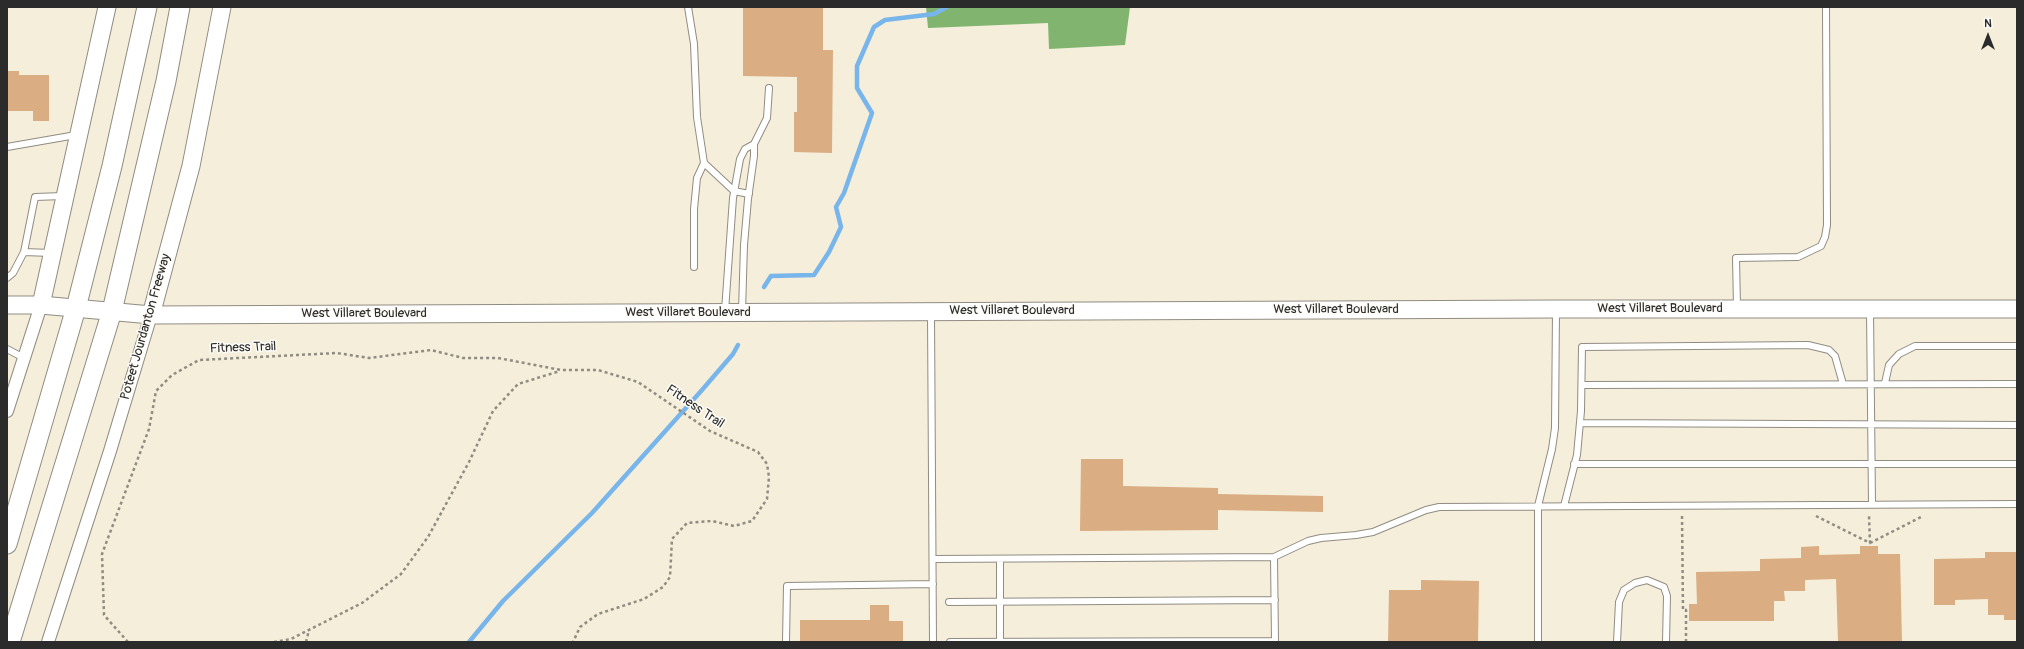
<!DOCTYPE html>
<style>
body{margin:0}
#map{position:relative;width:2024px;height:649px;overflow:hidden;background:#f5eeda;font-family:Pangolin,sans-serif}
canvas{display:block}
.frame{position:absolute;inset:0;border:8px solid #2b2b2b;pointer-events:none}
.north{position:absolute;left:1968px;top:16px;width:40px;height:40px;-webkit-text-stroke:3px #fdfcf7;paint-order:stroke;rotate:0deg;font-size:11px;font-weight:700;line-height:16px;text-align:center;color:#2b2b2b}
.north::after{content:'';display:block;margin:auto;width:14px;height:18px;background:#2b2b2b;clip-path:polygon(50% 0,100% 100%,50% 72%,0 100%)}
</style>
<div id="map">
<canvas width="2024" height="649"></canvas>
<div class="frame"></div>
<div class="north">N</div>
</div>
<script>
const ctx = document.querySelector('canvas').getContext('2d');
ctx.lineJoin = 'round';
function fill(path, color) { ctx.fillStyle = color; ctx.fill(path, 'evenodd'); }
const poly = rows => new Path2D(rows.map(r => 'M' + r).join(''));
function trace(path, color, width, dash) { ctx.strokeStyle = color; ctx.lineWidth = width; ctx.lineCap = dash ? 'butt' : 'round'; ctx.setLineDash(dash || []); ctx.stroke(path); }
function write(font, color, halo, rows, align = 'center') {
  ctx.font = font + ' Pangolin,sans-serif'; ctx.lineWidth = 3; ctx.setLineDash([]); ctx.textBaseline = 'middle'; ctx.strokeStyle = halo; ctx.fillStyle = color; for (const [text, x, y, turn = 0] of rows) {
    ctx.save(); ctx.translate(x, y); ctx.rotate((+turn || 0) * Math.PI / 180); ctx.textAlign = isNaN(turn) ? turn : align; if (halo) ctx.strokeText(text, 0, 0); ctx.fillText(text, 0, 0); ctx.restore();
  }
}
const forest = poly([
 [926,7,1130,7,1125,45,1049,49,1048,23,928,28]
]);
const stream = poly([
 [764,287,771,276,814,275,829,252,841,227,836,207,844,193,872,113,857,88,857,66,874,27,885,20,934,14,947,7],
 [469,642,503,601,592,513,702,390,733,354,738,345]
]);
const building = poly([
 [743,7,823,7,823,50,833,50,832,153,794,152,794,112,797,112,797,77,743,76],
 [7,71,19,71,19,75,49,75,49,121,33,121,33,111,7,111],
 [1081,459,1123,459,1123,486,1218,488,1218,494,1323,496,1323,512,1218,510,1218,530,1080,531],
 [1819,546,1819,555,1860,554,1860,546,1878,546,1878,554,1900,554,1902,642,1838,642,1836,579,1805,580,1805,591,1784,591,1785,601,1774,601,1774,621,1689,621,1689,604,1697,604,1696,572,1760,571,1760,559,1801,558,1801,547],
 [1985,552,2017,552,2017,620,2004,620,2004,615,1988,615,1988,599,1955,600,1955,605,1934,605,1934,559,1985,558],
 [1421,580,1479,581,1478,642,1388,642,1389,590,1421,590],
 [870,605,889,605,889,621,903,621,903,642,800,642,800,620,870,620]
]);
const path = poly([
 [1682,516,1683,610,1686,610,1686,642],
 [1816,516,1870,543,1869,516],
 [1870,543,1923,516],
 [128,642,104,615,102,554,149,429,156,391,172,375,199,360,337,353,369,358,431,350,463,358,498,358,561,370,598,370,638,382,710,431,758,452,767,464,769,477,767,499,752,521,734,526,712,521,687,523,672,539,670,577,663,587,644,599,598,614,580,627,573,642],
 [274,642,291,639,362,603,401,574,428,537,469,462,493,411,518,384,560,371],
 [306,642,309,630]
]);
const lane = poly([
 [688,7,694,44,697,117,704,163,734,191,749,194],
 [7,147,76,135],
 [24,252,35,197,63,196],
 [694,267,694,209,697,178,704,163],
 [7,278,13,273,24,252,51,253],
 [1737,307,1736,258,1798,257,1821,246,1825,237,1827,225,1826,7],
 [1870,310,1872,504],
 [725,311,733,198,740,159,745,149,754,144,767,118,769,88],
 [742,311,744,245,748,199,754,156,754,144],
 [931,314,933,642],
 [7,349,24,358],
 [1885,383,1889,365,1899,354,1915,346,2017,346],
 [1582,385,2017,384],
 [1580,423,2017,425],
 [1574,464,2017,464],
 [1564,506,1577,455,1581,411,1582,347,1808,345,1829,350,1835,356,1843,384],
 [1274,557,1275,642],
 [933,559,1274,557,1308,541,1321,538,1356,535,1373,532,1426,510,1439,507,2017,504],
 [1000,559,1000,642],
 [949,602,1275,600],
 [786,642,787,586,933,584],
 [950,642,1275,641],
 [1538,642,1538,506,1552,449,1555,428,1556,310],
 [1617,642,1619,602,1624,590,1635,583,1647,580,1664,587,1667,596,1666,642]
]);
const street = poly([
 [7,411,41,305],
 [48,642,110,451,151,315]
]);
const secondary = poly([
 [7,305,41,305,151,315,1556,309,2017,309],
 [41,305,107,7],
 [151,315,191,166,222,7]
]);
const primary = poly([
 [7,544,76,308,112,166,147,7],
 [10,642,112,311,166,81,180,7]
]);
const streetNames = [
 ["West Villaret Boulevard",1660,309],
 ["West Villaret Boulevard",1336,310],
 ["West Villaret Boulevard",1012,311],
 ["West Villaret Boulevard",688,313],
 ["West Villaret Boulevard",364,314],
 ["Poteet Jourdanton Freeway",146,327,-74],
 ["Fitness Trail",243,348,-2],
 ["Fitness Trail",695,407,34]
];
fill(forest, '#80b46f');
trace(stream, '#77b5ea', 4.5);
fill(building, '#daad83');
trace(lane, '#908c82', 8);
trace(street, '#908c82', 14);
trace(secondary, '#908c82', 19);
trace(primary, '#908c82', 21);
trace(path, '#908c82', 2.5, [3, 3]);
trace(lane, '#fff', 6);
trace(street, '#fff', 12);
trace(secondary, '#fff', 17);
trace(primary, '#fff', 19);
write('13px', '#2b2b2b', '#fdfcf7', streetNames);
</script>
